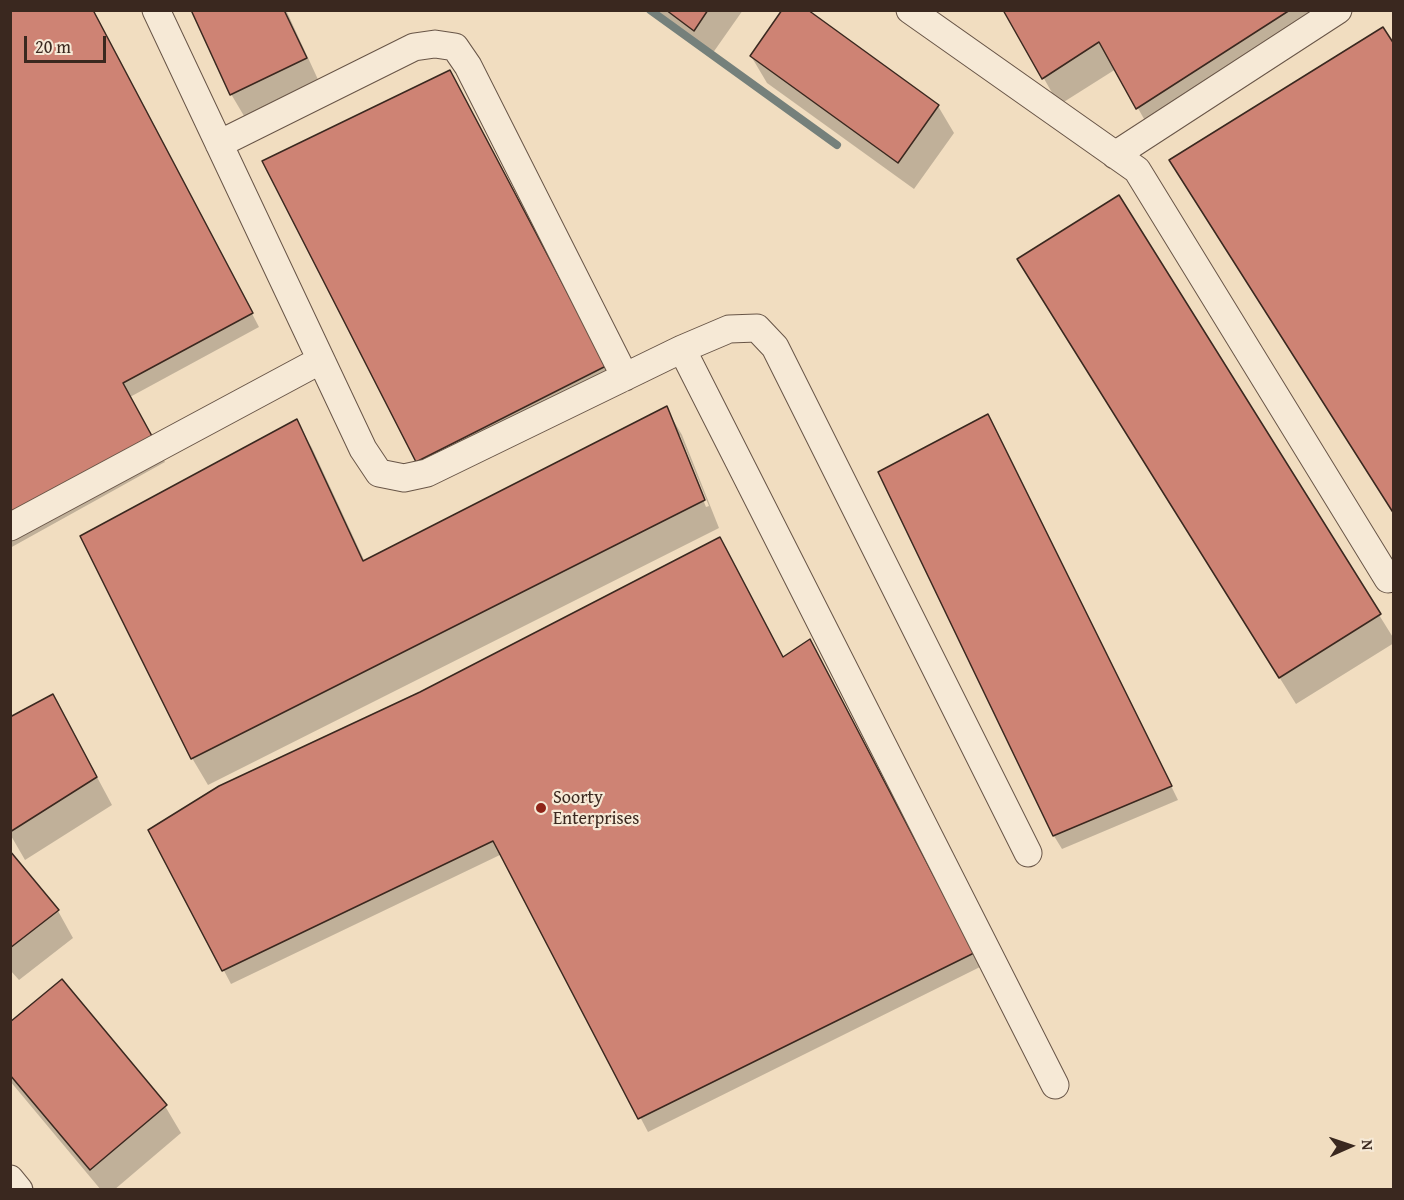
<!DOCTYPE html>
<style>
body{margin:0}
#map{position:relative;width:1404px;height:1200px;overflow:hidden;background:#f1ddc0;font-family:"Gentium Book Plus",serif}
canvas{display:block}
.frame{position:absolute;inset:0;border:12px solid #3a281f;pointer-events:none}
.north{position:absolute;left:1320px;top:1116px;width:60px;height:60px;-webkit-text-stroke:4px #f6e9d6;paint-order:stroke;rotate:87deg;font-size:16px;font-weight:700;line-height:24px;text-align:center;color:#3a281f}
.north::after{content:'';display:block;margin:auto;width:21px;height:27px;background:#3a281f;clip-path:polygon(50% 0,100% 100%,50% 72%,0 100%)}
.scale{position:absolute;left:24px;top:36px;width:82px;height:27px;box-sizing:border-box;border:3px solid #3a281f;border-top:0;padding-left:8px;font-size:18px;line-height:21px;white-space:nowrap;color:#3a281f;-webkit-text-stroke:4px #f6e9d6;paint-order:stroke}
</style>
<div id="map">
<canvas width="1404" height="1200"></canvas>
<div class="frame"></div>
<div class="north">N</div>
<div class="scale">20 m</div>
</div>
<script>
const ctx = document.querySelector('canvas').getContext('2d');
ctx.lineJoin = 'round';
function fill(path, color) { ctx.fillStyle = color; ctx.fill(path, 'evenodd'); }
const poly = rows => new Path2D(rows.map(r => 'M' + r).join(''));
function trace(path, color, width, dash) { ctx.strokeStyle = color; ctx.lineWidth = width; ctx.lineCap = dash ? 'butt' : 'round'; ctx.setLineDash(dash || []); ctx.stroke(path); }
function write(font, color, halo, rows, align = 'center') {
  ctx.font = font + ' "Gentium Book Plus",serif'; ctx.lineWidth = 4.5; ctx.setLineDash([]); ctx.textBaseline = 'middle'; ctx.strokeStyle = halo; ctx.fillStyle = color; for (const [text, x, y, turn = 0] of rows) {
    ctx.save(); ctx.translate(x, y); ctx.rotate((+turn || 0) * Math.PI / 180); ctx.textAlign = isNaN(turn) ? turn : align; if (halo) ctx.strokeText(text, 0, 0); ctx.fillText(text, 0, 0); ctx.restore();
  }
}
const shadow = poly([
 [10,10,93,10,259,327,130,397,165,462,10,548],
 [192,10,286,10,321,86,247,121,231,94],
 [646,10,743,10,710,57],
 [805,10,938,106,954,133,914,189,767,83,751,56],
 [1005,10,1348,10,1153,135,1116,69,1059,105],
 [1394,47,1394,514,1186,187],
 [457,85,612,380,425,475,417,461],
 [1119,197,1394,639,1394,643,1296,704,1035,287],
 [666,408,682,435,719,528,208,785,192,758,296,421,312,448,365,562],
 [677,435,680,435,709,506,706,507],
 [995,430,1178,800,1062,849,1054,836,880,473],
 [817,655,980,967,648,1132,502,854,231,984,150,831,783,658],
 [10,718,68,723,112,805,25,860,10,834],
 [10,853,58,911,73,938,19,980,10,970],
 [10,1024,165,1106,181,1133,114,1190,101,1190,10,1081]
]);
const stream = poly([
 [650,10,837,145]
]);
const building = poly([
 [10,10,93,10,253,313,123,383,158,447,10,530,10,10],
 [191,10,284,10,307,58,230,95,191,10],
 [666,10,708,10,694,31,666,10],
 [782,10,808,10,939,105,898,163,750,56,782,10],
 [1003,10,1290,10,1136,109,1099,42,1042,79,1003,10],
 [1383,27,1394,44,1394,514,1169,160,1383,27],
 [450,70,606,366,416,462,262,161,450,70],
 [1119,195,1381,614,1279,678,1017,259,1119,195],
 [667,406,705,500,191,759,80,536,297,419,363,561,667,406],
 [988,414,1172,786,1053,836,878,472,988,414],
 [720,537,783,657,810,639,974,953,638,1119,493,841,222,971,148,830,219,786,420,692,720,537],
 [53,694,97,777,10,832,10,717,53,694],
 [10,851,59,910,10,948,10,851],
 [62,979,167,1105,90,1170,10,1075,10,1022,62,979]
]);
const minor = poly([
 [156,10,363,449,379,473,404,478,427,473,682,349,729,329,757,328,775,347,1028,853],
 [910,10,1137,170,1388,579],
 [219,144,414,47,435,44,455,47,468,66,625,377],
 [1115,155,1338,10],
 [682,349,1055,1085],
 [10,527,321,360],
 [10,1179,19,1190]
]);
const markers = [
 [541,808,6,"#8f2418"]
];
const poiNames = [
 ["Soorty",553,798],
 ["Enterprises",553,819]
];
fill(shadow, '#0003');
trace(stream, '#75807b', 8);
fill(building, '#ce8374');
trace(building, '#3a281f', 1.5);
trace(minor, '#685547', 29);
trace(minor, '#f6e9d6', 27);
for (const [x, y, r, color] of markers) { const dot = new Path2D(); dot.arc(x, y, r, 0, 2 * Math.PI); ctx.fillStyle = color; ctx.fill(dot); trace(dot, '#f6e9d6', 2); }
write('18px', '#3a281f', '#f6e9d6', poiNames, 'left');
</script>
